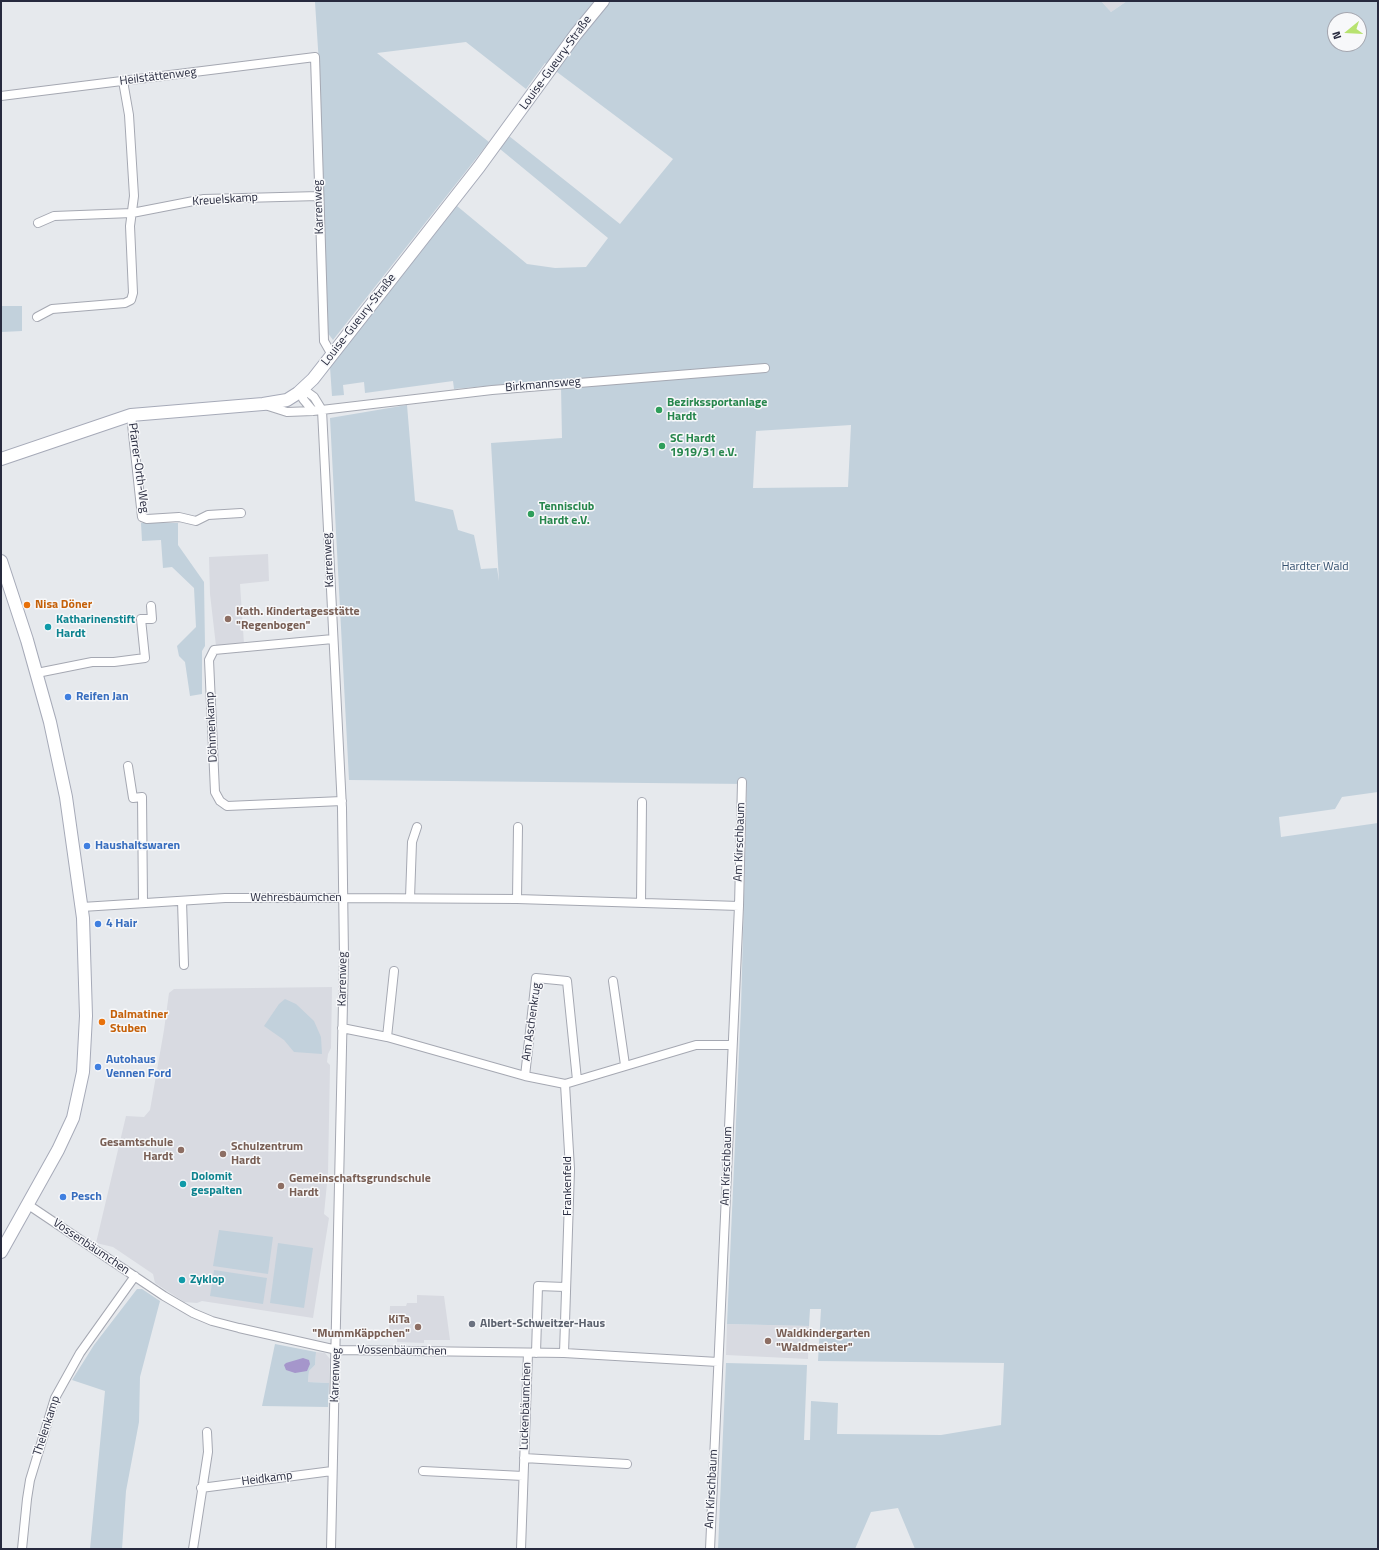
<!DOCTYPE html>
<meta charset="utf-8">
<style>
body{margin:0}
#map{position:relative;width:1379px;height:1550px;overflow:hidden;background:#e6e9ed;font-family:"Titillium Web",sans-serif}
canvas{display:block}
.frame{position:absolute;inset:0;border:2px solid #272a3e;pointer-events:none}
.north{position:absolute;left:1327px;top:12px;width:40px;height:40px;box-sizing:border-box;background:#f7f8fa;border:1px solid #a4a6af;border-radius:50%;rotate:252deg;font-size:11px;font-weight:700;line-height:16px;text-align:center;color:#272a3e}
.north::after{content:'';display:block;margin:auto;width:14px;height:18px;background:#b7e270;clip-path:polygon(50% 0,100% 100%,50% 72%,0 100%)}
</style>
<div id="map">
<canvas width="1379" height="1550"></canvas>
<div class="frame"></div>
<div class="north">N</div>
</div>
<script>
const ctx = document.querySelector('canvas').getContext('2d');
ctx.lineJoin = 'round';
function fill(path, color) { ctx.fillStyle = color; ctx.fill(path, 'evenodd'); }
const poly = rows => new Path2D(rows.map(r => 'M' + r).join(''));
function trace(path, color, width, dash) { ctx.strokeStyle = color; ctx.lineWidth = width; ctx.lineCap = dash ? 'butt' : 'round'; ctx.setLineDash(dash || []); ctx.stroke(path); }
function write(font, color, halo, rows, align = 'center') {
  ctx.font = font + ' "Titillium Web",sans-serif'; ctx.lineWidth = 3; ctx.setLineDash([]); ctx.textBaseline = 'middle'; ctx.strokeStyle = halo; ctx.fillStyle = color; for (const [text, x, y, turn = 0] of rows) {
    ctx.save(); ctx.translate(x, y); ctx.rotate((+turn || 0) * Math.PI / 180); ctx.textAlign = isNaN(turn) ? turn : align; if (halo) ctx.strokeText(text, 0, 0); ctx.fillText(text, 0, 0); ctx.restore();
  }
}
const built = poly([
 [1101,1,1127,1,1111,12],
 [268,554,269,581,240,584,244,644,216,646,210,594,209,557],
 [332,987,331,1048,328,1054,327,1062,330,1065,328,1173,324,1214,329,1218,313,1318,202,1301,197,1303,184,1302,155,1283,153,1274,113,1247,96,1243,126,1116,144,1117,150,1110,164,1030,169,993,174,989],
 [417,1295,444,1296,450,1340,424,1340,424,1343,397,1342,397,1338,389,1337,390,1306,406,1306,407,1303,417,1303],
 [727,1324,809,1326,808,1359,726,1355],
 [316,1352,325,1353,330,1359,329,1383,308,1382,309,1371,315,1365]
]);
const green = poly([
 [309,1,1101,1,1111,12,1127,1,1378,1,1378,792,1342,797,1335,809,1279,817,1281,837,1378,823,1378,1549,915,1549,898,1508,871,1512,855,1549,718,1549,726,1363,807,1365,804,1440,810,1440,811,1401,838,1403,837,1434,941,1435,1001,1425,1004,1363,818,1361,821,1309,810,1309,809,1326,727,1324,741,1008,747,784,349,780,330,418,407,405,415,501,453,510,458,530,474,535,481,569,497,568,499,581,491,443,562,438,561,386,560,379,454,389,453,381,365,393,364,382,343,385,344,395,332,396,330,367,457,206,527,264,555,268,586,267,608,238,500,149,509,136,620,224,673,159,545,63,526,89,466,42,377,53,489,142,333,340,327,332,319,64,315,2],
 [1335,20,1359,20,1359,44,1335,44],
 [851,425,848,487,753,488,756,431],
 [1,306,22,306,22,331,2,332],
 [141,523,178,523,178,545,204,582,205,646,202,651,202,694,190,696,185,662,179,656,177,646,196,627,194,588,172,567,163,568,161,540,142,541],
 [285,999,296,1004,314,1021,321,1037,322,1054,294,1052,284,1040,264,1026,279,1004],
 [219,1230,273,1237,268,1274,213,1266],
 [278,1243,313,1248,304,1308,270,1303],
 [214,1270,267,1278,263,1304,210,1296],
 [137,1289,142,1289,160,1301,140,1377,139,1422,126,1491,122,1549,90,1549,105,1391,72,1380,94,1345],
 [275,1344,316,1352,315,1365,309,1371,308,1382,329,1383,328,1407,262,1406]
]);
const water = poly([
 [303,1358,309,1360,310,1364,307,1371,295,1373,286,1370,284,1365,286,1363]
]);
const street = poly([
 [1,96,315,57,324,341,332,355],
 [38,223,54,216,132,213,204,199,319,196],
 [37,317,52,309,125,303,131,300,133,293,130,226,134,196,129,115,123,81],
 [303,389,314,397,322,410,342,808,344,957,331,1549],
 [303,389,303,399,313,411],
 [265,405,287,412,313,411,492,390,765,368],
 [131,415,142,517,147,519,179,517,196,521,208,515,241,513],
 [333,639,214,650,209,660,215,792,220,801,227,806,342,801],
 [37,673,92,662,114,662,145,658,141,619,152,619,151,606],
 [128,766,133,798,142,797,143,902],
 [410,898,412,842,417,827],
 [517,899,518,827],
 [182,901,184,965],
 [641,903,642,802],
 [82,907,225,898,343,898,517,899,739,906],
 [613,981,625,1065],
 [342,1028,387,1037,525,1076,565,1084,696,1045,731,1045],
 [387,1037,394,971],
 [525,1076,536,978,567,981,577,1080],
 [27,1204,164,1296,193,1313,212,1321,239,1328,337,1350,564,1353,718,1362],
 [536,1353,538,1286,565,1287],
 [564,1353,570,1169,565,1084],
 [524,1458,627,1464],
 [423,1471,523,1476],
 [201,1488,332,1471],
 [22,1549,27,1499,30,1480,55,1398,80,1353,135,1276],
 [193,1549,208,1452,207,1432],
 [521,1549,528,1353],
 [710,1549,739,906,742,782]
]);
const secondary = poly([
 [1,459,131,415,263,404,287,400,298,393,313,379,479,167,576,34,603,1],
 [1,561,27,640,50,722,66,797,83,918,86,1016,83,1072,73,1118,58,1150,1,1252]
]);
const markers = [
 [659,410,4,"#2e9e5b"],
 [662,446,4,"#2e9e5b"],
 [531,514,4,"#2e9e5b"],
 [27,605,4,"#e8710a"],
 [228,619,4,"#8d6e63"],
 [48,627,4,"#0f9aa8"],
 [68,697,4,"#3f7fe0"],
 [87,846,4,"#3f7fe0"],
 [98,924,4,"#3f7fe0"],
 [102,1022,4,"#e8710a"],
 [98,1067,4,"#3f7fe0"],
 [181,1150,4,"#8d6e63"],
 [223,1154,4,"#8d6e63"],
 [183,1184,4,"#0f9aa8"],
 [281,1186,4,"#8d6e63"],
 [63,1197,4,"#3f7fe0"],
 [182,1280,4,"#0f9aa8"],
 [472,1324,4,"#6b7280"],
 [418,1327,4,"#8d6e63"],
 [768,1341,4,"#8d6e63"]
];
const streetNames = [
 ["Louise-Gueury-Straße",556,63,-54],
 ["Heilstättenweg",158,77,-7],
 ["Kreuelskamp",225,200,-4],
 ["Karrenweg",319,207,-92],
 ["Louise-Gueury-Straße",359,320,-52],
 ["Birkmannsweg",543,385,-5],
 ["Pfarrer-Orth-Weg",138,468,82],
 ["Karrenweg",329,560,-93],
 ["Döhmenkamp",212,727,-93],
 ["Am Kirschbaum",740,842,-88],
 ["Wehresbäumchen",296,898],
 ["Karrenweg",343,979,-89],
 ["Am Aschenkrug",532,1022,-82],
 ["Am Kirschbaum",727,1166,-88],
 ["Frankenfeld",568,1186,-90],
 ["Vossenbäumchen",91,1247,34],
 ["Vossenbäumchen",402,1351,1],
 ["Karrenweg",336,1375,-88],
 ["Luckenbäumchen",526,1406,-88],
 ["Thelenkamp",47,1426,-72],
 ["Heidkamp",267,1479,-7],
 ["Am Kirschbaum",712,1489,-87]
];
const leisureNames = [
 ["Bezirkssportanlage",667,403],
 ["Hardt",667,417],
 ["SC Hardt",670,439],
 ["1919/31 e.V.",670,453],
 ["Tennisclub",539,507],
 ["Hardt e.V.",539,521]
];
const parkNames = [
 ["Hardter Wald",1315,567]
];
const foodNames = [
 ["Nisa Döner",35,605],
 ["Dalmatiner",110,1015],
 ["Stuben",110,1029]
];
const educationNames = [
 ["Kath. Kindertagesstätte",236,612],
 ["\"Regenbogen\"",236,626],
 ["Gesamtschule",173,1143,"right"],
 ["Hardt",173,1157,"right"],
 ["Schulzentrum",231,1147],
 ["Hardt",231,1161],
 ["Gemeinschaftsgrundschule",289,1179],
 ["Hardt",289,1193],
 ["KiTa",410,1320,"right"],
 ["\"MummKäppchen\"",410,1334,"right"],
 ["Waldkindergarten",776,1334],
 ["\"Waldmeister\"",776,1348]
];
const cultureNames = [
 ["Katharinenstift",56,620],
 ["Hardt",56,634],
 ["Dolomit",191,1177],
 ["gespalten",191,1191],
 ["Zyklop",190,1280]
];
const shopNames = [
 ["Reifen Jan",76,697],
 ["Haushaltswaren",95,846],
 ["4 Hair",106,924],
 ["Autohaus",106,1060],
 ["Vennen Ford",106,1074],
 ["Pesch",71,1197]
];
const worshipNames = [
 ["Albert-Schweitzer-Haus",480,1324]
];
fill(built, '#d8dae1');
fill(green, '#c2d1dc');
fill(water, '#a596cb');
trace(street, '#a5a8b2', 10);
trace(secondary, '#a6aab8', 14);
trace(street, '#fff', 8);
trace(secondary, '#fff', 12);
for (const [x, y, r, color] of markers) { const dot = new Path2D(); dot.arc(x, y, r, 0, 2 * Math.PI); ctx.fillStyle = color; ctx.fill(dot); trace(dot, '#f7f8fa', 1.5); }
write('12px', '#272a3e', '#f7f8fa', streetNames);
write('bold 12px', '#27864d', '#f7f8fa', leisureNames, 'left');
write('12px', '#365270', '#f7f8fa', parkNames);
write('bold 12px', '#c56008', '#f7f8fa', foodNames, 'left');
write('bold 12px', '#785e54', '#f7f8fa', educationNames, 'left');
write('bold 12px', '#0d838f', '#f7f8fa', cultureNames, 'left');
write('bold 12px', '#366cbe', '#f7f8fa', shopNames, 'left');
write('bold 12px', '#5b616d', '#f7f8fa', worshipNames, 'left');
</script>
